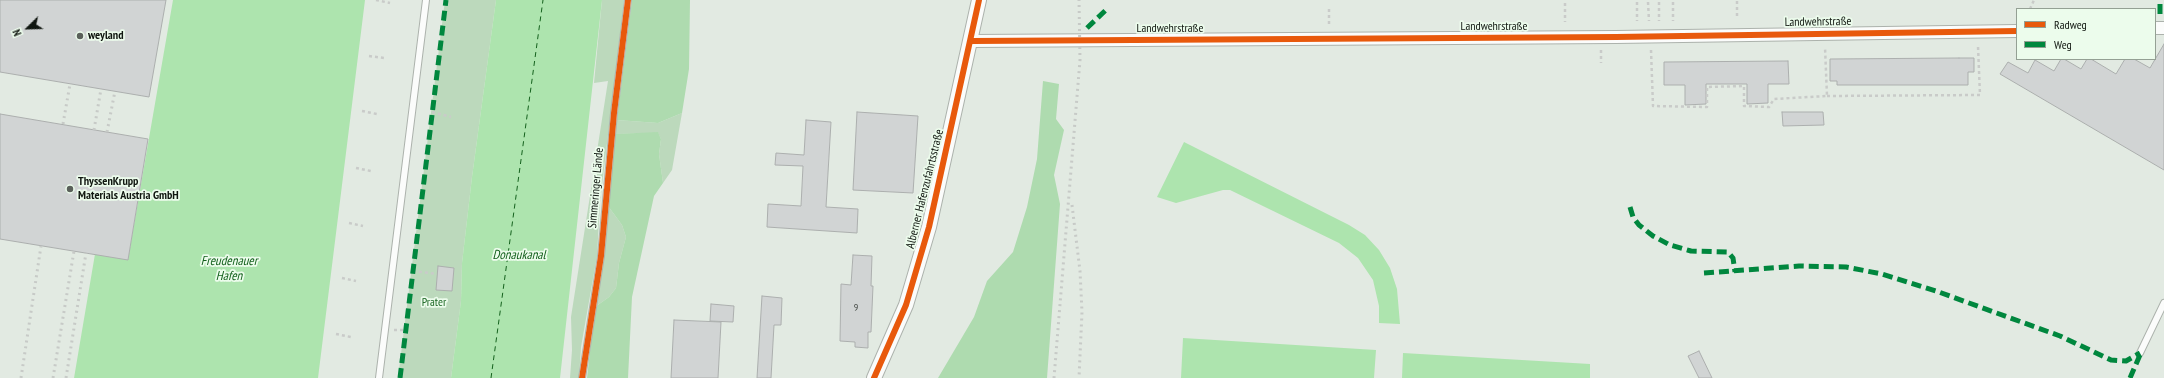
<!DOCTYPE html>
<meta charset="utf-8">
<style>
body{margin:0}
#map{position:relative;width:2164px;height:378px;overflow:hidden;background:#e2eae2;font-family:"PT Sans Narrow",sans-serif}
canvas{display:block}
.legend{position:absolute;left:2016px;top:8px;width:140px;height:52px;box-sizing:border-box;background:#ecfcec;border:1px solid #94a094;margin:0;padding:5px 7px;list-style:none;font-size:12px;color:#101610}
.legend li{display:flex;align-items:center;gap:8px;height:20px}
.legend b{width:20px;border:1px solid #94a094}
.north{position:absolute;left:8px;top:8px;width:40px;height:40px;-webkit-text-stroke:3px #ecfcec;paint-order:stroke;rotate:247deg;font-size:11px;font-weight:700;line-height:16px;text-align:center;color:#101610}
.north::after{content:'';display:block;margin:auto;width:14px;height:18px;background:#101610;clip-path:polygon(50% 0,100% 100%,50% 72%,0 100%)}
</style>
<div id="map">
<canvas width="2164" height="378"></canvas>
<ul class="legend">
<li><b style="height:5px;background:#e8590c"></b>Radweg</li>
<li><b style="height:5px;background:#00873e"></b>Weg</li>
</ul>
<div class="north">N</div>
</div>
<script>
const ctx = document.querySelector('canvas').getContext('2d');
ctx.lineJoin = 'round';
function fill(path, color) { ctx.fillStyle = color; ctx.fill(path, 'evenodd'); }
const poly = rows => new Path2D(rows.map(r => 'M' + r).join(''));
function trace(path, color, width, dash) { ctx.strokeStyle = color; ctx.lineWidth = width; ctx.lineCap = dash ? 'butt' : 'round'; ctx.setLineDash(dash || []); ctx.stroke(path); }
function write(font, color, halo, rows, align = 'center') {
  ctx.font = font + ' "PT Sans Narrow",sans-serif'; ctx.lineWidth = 3.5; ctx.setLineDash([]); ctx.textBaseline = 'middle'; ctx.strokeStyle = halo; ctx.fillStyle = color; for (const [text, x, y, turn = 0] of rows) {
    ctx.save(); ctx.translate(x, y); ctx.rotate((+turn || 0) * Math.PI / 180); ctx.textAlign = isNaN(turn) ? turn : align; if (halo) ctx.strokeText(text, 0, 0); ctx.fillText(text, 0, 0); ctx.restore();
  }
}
const green = poly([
 [445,0,496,0,472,177,462,263,461,301,451,378,398,378],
 [602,0,624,0,600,202,597,256,581,347,579,378,570,378,572,350,571,317,608,81,594,83],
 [682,113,672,170,663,183,659,154,661,139,658,133,615,134,617,120,658,123],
 [608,206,622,225,626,237,619,263,616,288,609,297,595,307,603,265]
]);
const forest = poly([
 [632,0,690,0,689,69,682,113,658,123,617,120],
 [1043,81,1059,84,1056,119,1064,130,1054,175,1060,204,1047,378,938,378,974,317,987,281,1013,252,1027,207,1037,159],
 [658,132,661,139,659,154,663,183,654,196,632,297,628,378,587,378,595,307,609,297,616,288,619,263,626,237,622,225,608,206,615,134]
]);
const water = poly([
 [173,0,365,0,318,378,74,378,95,254,128,259],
 [496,0,602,0,560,378,451,378,461,301,462,263,472,177],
 [1184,142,1349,225,1365,235,1379,250,1390,268,1397,289,1400,324,1379,323,1379,306,1373,280,1358,258,1339,243,1230,190,1223,190,1176,203,1157,197],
 [1183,338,1376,350,1374,378,1181,378],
 [1403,353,1590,364,1590,378,1402,378]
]);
const ferry = poly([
 [491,378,543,0]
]);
const building = poly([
 [0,0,166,0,149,97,0,72,0,0],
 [2164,44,2164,170,2000,74,2008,62,2028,73,2035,60,2054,71,2061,59,2064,59,2081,69,2087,59,2091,59,2116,74,2125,59,2134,59,2150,68,2164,44],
 [1959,58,1974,58,1974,72,1968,72,1968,85,1837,85,1837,81,1830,81,1830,59,1959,58],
 [1788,61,1789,84,1768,84,1768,103,1747,104,1747,84,1706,84,1706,104,1685,105,1685,85,1664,85,1664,62,1788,61],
 [857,112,918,116,913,193,853,190,857,112],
 [1782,112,1823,112,1824,125,1783,126,1782,112],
 [0,114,148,139,128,260,0,239,0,114],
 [806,120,831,122,826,207,858,209,857,233,767,227,768,204,801,206,803,166,775,165,776,153,804,155,806,120],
 [853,255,872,256,871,286,873,286,871,332,868,332,868,348,855,347,855,342,840,341,841,284,851,285,853,255],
 [438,266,454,268,452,291,436,290,438,266],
 [762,296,782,298,781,325,774,325,771,378,757,378,762,296],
 [711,304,734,306,733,322,710,321,711,304],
 [674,320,721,322,718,378,671,378,674,320],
 [1699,351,1712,378,1699,378,1688,356,1699,351]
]);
const path = poly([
 [376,0,390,3],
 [1737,1,1737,19],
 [1637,2,1637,21],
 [1648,2,1649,21],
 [1659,2,1659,21],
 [1673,2,1673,21],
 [1565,3,1565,22],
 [2030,9,2034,0],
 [1329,24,1329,6],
 [1601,50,1601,63],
 [1651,50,1653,106,1707,107,1707,87,1744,86,1744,106,1769,107,1774,99,1827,96,1825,47],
 [369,56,384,58],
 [1827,96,1980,95,1978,46],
 [362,111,377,114],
 [432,112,451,117],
 [356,168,371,171],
 [349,223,363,226],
 [413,271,437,274],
 [342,278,356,281],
 [394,330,406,330],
 [336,334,351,337]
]);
const service = poly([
 [2140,353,2164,303],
 [379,378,426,0],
 [582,378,601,256,614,113,628,0]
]);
const minor = poly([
 [2155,28,2164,28],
 [972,41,1616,37,2017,31]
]);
const tertiary = poly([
 [874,378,906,305,929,227,979,0]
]);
const rail = poly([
 [63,124,70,84],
 [94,130,101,89],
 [107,132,115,91],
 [1072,205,1080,271,1082,312,1079,378],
 [21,378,41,246],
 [53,378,74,251],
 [66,378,86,253],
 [1054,378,1080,60,1079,0]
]);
const quiet = poly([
 [2160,14,2160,0],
 [1087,28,1107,9],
 [1630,207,1633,217,1639,225,1653,236,1670,245,1691,251,1728,252,1733,258,1735,272],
 [1704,273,1799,266,1846,267,1882,274,1936,291,2060,336,2111,360,2126,361,2140,353],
 [400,378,446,0],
 [2130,378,2140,355]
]);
const cycleway = poly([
 [972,41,1616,37,2017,31],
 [582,378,601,256,614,113,628,0],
 [874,378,906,305,929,227,979,0]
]);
const markers = [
 [80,36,4,"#5a605a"],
 [70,189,4,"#5a605a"]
];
const numberNames = [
 ["9",856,308]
];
const streetNames = [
 ["Landwehrstraße",1818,22,-1],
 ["Landwehrstraße",1494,27],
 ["Landwehrstraße",1170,29],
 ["Simmeringer Lände",596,188,-85],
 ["Alberner Hafenzufahrtsstraße",925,189,-76]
];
const poiNames = [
 ["weyland",88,36],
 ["ThyssenKrupp",78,182],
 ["Materials Austria GmbH",78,196]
];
const parkNames = [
 ["Prater",434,303]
];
const waterNames = [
 ["Donaukanal",519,255],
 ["Freudenauer",229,261],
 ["Hafen",229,276]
];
fill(green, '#bcd9bc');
fill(forest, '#aedbaf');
fill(water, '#ade4ae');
trace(ferry, '#14611d', 1, [5, 4]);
fill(building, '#d1d4d4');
trace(building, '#acafae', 1);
trace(service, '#acb2ac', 8);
trace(minor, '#acb2ac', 14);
trace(tertiary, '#acb2ac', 16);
trace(path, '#c9cbc9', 2.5, [3, 3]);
trace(service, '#fbfcfb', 6);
trace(minor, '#fbfcfb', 12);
trace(tertiary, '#fbfcfb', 14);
trace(rail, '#c7cac7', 3, [2, 4]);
trace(quiet, '#00873e', 5, [10, 5]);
trace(cycleway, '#e8590c', 6);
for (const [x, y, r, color] of markers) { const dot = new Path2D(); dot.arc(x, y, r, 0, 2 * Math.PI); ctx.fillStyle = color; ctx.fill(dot); trace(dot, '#ecfcec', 1.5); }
write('10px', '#404641', null, numberNames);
write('12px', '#101610', '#ecfcec', streetNames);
write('bold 12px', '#101610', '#ecfcec', poiNames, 'left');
write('12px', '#1d6825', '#ecfcec', parkNames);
write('italic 13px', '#14611d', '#ecfcec', waterNames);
</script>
